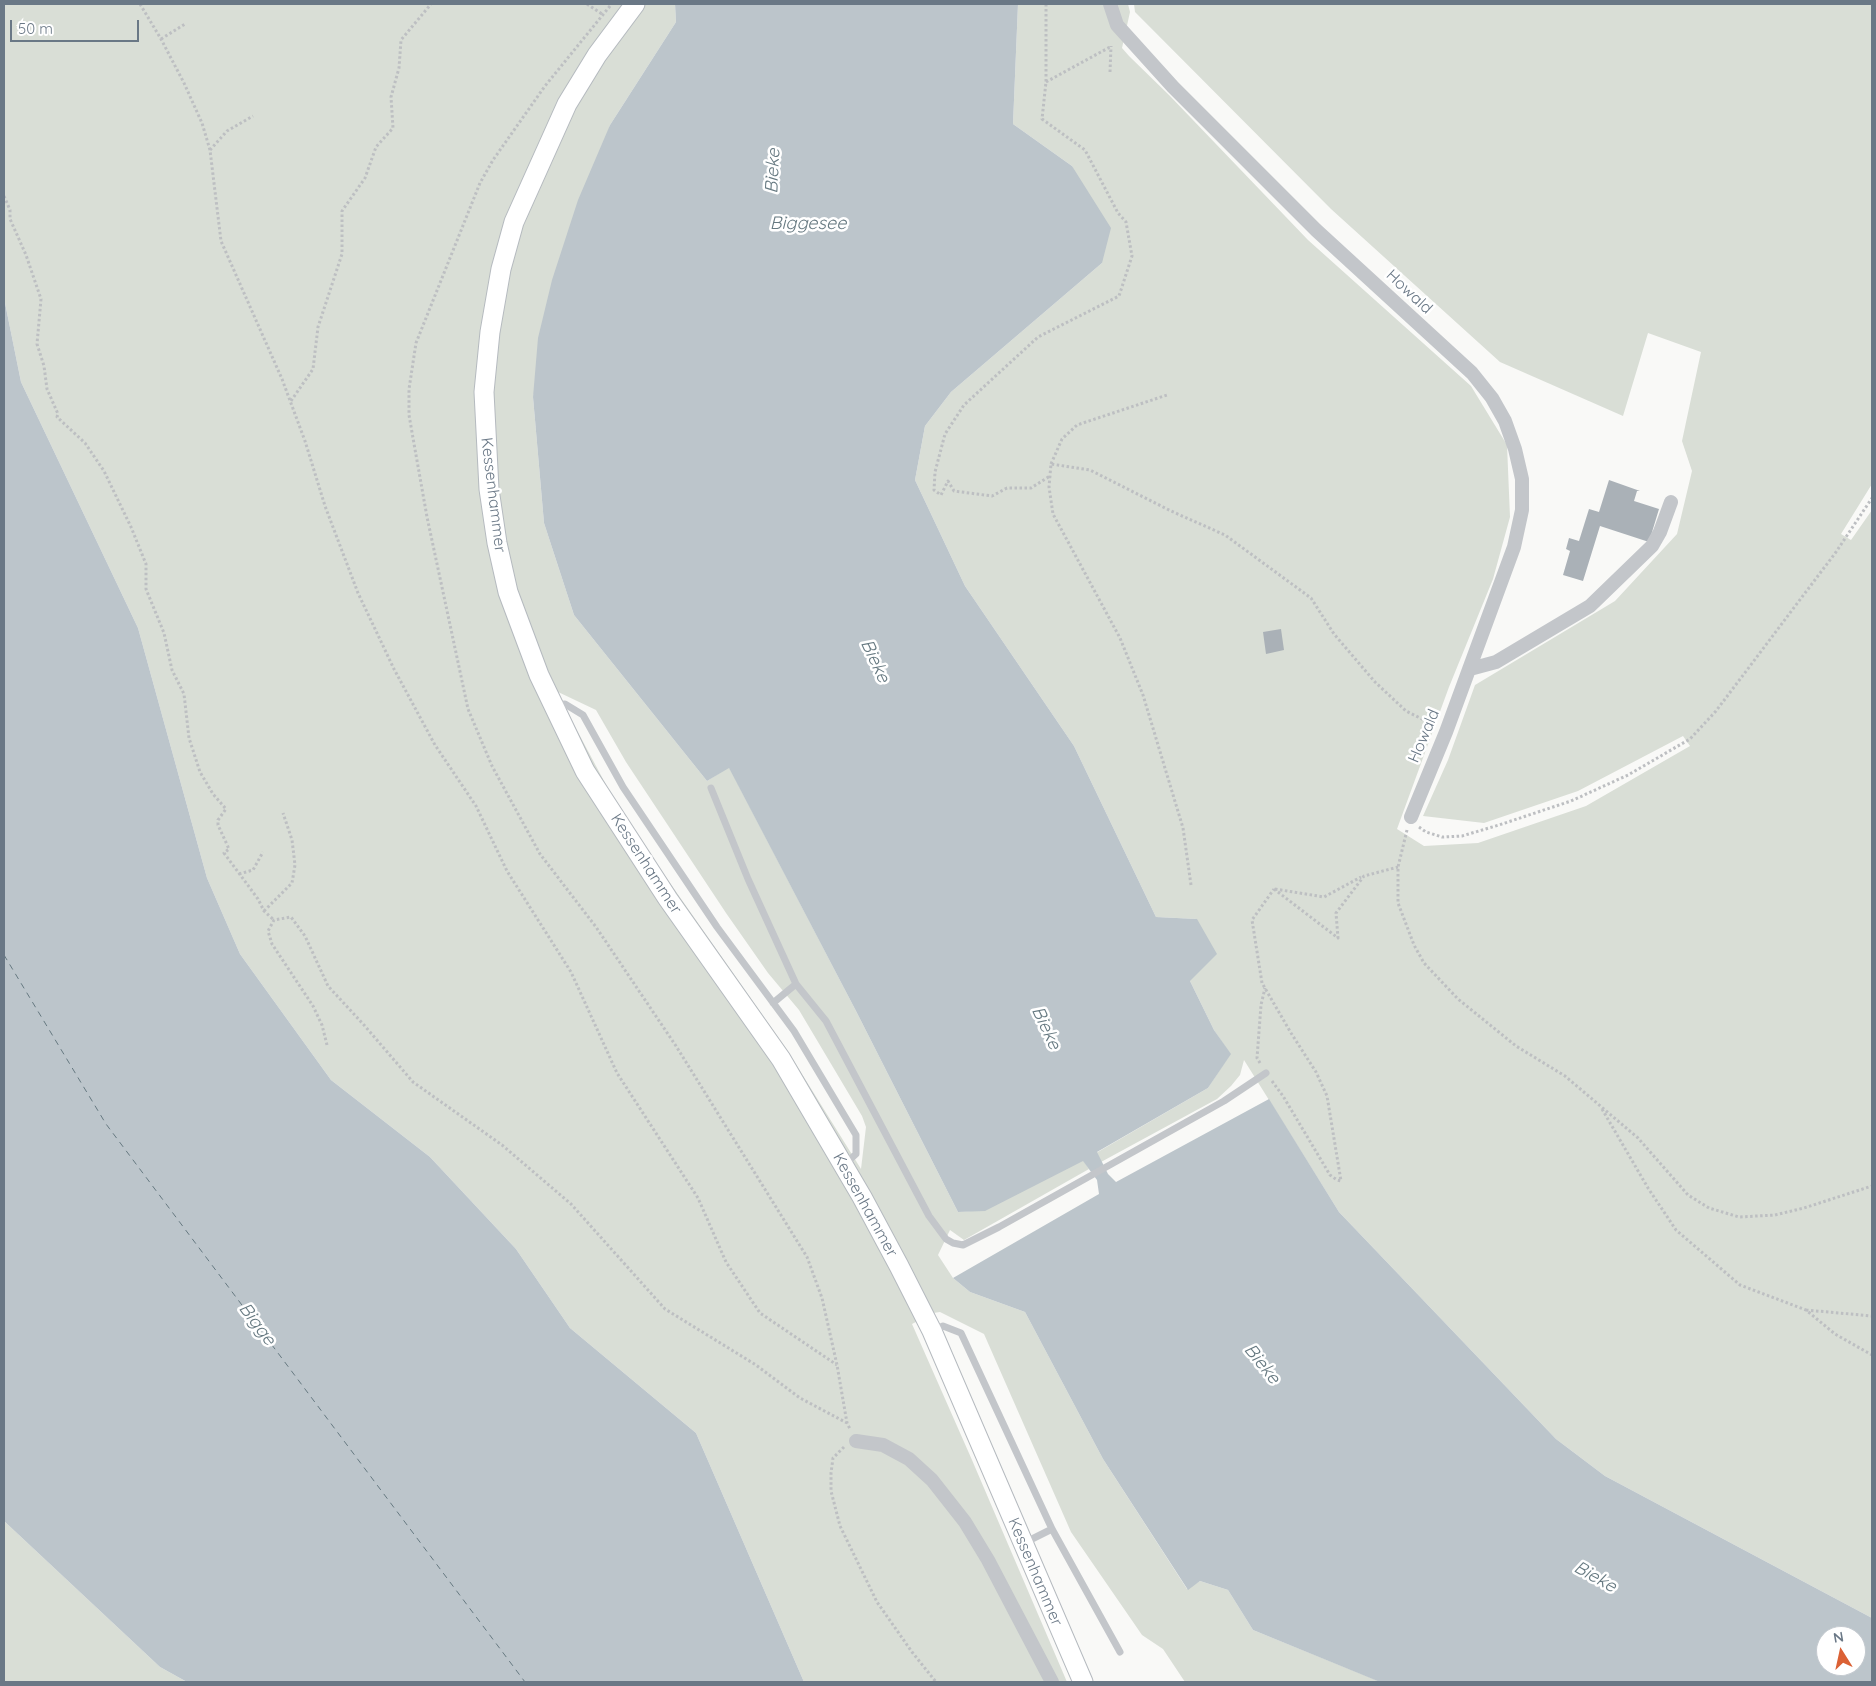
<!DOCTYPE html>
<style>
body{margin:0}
#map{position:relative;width:1876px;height:1686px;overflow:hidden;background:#f9f9f7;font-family:Quicksand,sans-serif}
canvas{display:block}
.frame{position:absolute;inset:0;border:5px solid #6a7886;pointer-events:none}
.north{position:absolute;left:1816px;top:1626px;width:50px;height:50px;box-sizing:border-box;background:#fff;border:1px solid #c3c9cf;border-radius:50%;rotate:350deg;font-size:14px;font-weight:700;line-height:20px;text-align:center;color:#6a7886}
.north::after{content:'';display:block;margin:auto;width:18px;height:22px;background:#db6135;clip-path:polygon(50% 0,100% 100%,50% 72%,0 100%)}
.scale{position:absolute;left:10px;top:20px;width:129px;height:22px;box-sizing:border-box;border:2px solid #6a7886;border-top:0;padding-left:6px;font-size:15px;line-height:18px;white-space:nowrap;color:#6a7886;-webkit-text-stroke:4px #fff;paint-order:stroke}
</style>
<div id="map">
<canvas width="1876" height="1686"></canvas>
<div class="frame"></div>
<div class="north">N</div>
<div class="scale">50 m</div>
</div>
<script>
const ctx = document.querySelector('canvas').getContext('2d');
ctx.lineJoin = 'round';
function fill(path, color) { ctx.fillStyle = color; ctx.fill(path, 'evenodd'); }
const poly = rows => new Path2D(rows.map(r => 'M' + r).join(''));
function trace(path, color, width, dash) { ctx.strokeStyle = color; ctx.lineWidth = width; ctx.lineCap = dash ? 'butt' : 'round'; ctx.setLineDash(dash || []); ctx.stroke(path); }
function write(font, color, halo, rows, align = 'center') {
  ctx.font = font + ' Quicksand,sans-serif'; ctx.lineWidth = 5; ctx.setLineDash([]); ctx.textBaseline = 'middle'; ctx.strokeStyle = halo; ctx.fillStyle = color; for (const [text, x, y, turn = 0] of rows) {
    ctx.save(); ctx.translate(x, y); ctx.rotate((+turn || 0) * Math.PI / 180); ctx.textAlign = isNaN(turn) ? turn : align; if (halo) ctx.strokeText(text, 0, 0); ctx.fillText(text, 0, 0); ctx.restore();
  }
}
const green = poly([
 [4,4,675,4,676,22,610,125,533,397,544,523,574,615,707,781,729,767,856,1011,958,1212,985,1210,1083,1160,1089,1169,964,1240,950,1230,938,1255,953,1278,970,1292,1025,1312,1103,1459,1187,1589,1200,1581,1228,1590,1253,1630,1381,1682,1185,1682,1163,1649,1142,1635,1071,1532,984,1334,940,1312,933,1313,912,1324,972,1460,1067,1682,804,1682,696,1433,570,1328,516,1249,430,1157,331,1080,240,954,207,878,138,628,21,382,4,298],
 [556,691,596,710,626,762,726,913,768,973,799,1010,862,1116,866,1127,861,1169,787,1050,637,836,612,796],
 [1018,4,1128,4,1130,12,1122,48,1129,56,1169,95,1308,240,1471,386,1507,445,1510,517,1493,579,1449,687,1397,829,1424,846,1478,843,1586,806,1690,746,1683,736,1578,791,1484,823,1423,816,1448,760,1475,685,1615,601,1677,534,1692,471,1682,441,1701,352,1648,333,1623,416,1500,362,1331,209,1135,12,1134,4,1872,4,1872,484,1841,534,1851,540,1872,510,1872,1618,1605,1476,1556,1439,1339,1212,1244,1060,1240,1075,1231,1086,1217,1099,1101,1162,1096,1153,1208,1088,1230,1054,1214,1030,1190,981,1197,919,1156,917,1074,746,965,586,915,480,925,426,951,392,1102,263,1072,166,1013,124],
 [4,1521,160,1667,187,1682,4,1682]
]);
const water = poly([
 [675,4,1018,4,1013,124,1072,166,1111,228,1102,263,951,392,925,426,915,480,965,586,1074,746,1156,917,1197,919,1217,954,1190,981,1214,1030,1231,1054,1208,1088,1097,1152,1108,1174,1116,1182,1269,1099,1339,1212,1556,1439,1605,1476,1872,1618,1872,1682,1380,1682,1253,1630,1228,1590,1200,1581,1188,1590,1103,1459,1025,1312,970,1292,953,1278,1099,1194,1097,1180,1083,1161,985,1211,958,1212,856,1011,729,768,707,781,574,615,544,523,533,397,538,338,552,280,578,200,610,125,676,22],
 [1826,1636,1856,1636,1856,1666,1826,1666],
 [4,298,21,382,138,628,207,878,240,954,331,1080,430,1157,516,1249,570,1328,696,1433,804,1682,187,1682,160,1667,4,1521]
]);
const ferry = poly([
 [4,955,106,1124,525,1682]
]);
const building = poly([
 [1609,480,1640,491,1637,491,1634,501,1659,509,1649,542,1600,526,1583,581,1563,575,1570,551,1566,549,1569,538,1579,541,1589,509,1599,512],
 [1281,629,1284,650,1266,654,1263,632]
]);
const path = poly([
 [140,4,161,39,184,83,202,123,210,150,221,241,282,379,305,441,325,506,358,593,394,669,435,745,476,806,507,871,571,972,617,1073,698,1198,726,1262,760,1313,837,1365],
 [587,4,602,14],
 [1046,4,1046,82,1042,119,1085,150,1118,213,1126,222,1132,256,1119,296,1038,337,964,405,945,434,935,472,934,490,941,495,948,481,954,491,992,496,1007,488,1031,488,1050,476],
 [610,6,545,86,493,160,480,183,416,343,409,389,409,415,413,438,427,517,468,709,492,766,540,854,596,927,676,1046,807,1257,822,1298,837,1365,847,1423,850,1429],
 [161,39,185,24],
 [1110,72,1111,46],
 [1046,82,1110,47],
 [210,150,227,131,253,116],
 [4,196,10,210,10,219,26,255,41,299,37,344,44,366,47,389,58,414,57,417,85,443,104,471,131,527,146,564,146,589,164,633,172,670,184,694,189,738,200,772,213,794,226,809,218,820,218,825,229,849,224,853,258,899,264,911,274,920],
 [291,401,313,369,318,327,342,254,342,211,365,178,376,147,393,128,391,97,399,68,401,40,431,4],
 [1051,464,1062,439,1077,425,1167,395],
 [1419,827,1426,832,1442,837,1462,836,1499,825,1571,801,1628,775,1690,739,1716,711,1836,552,1872,498],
 [1407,830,1398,867,1398,903,1414,945,1424,963,1458,999,1516,1046,1565,1076,1638,1138,1688,1195,1709,1208,1739,1217,1775,1215,1804,1208,1872,1186],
 [239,874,253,870,263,852],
 [1191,885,1183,828,1143,695,1120,638,1053,514,1049,487,1051,464,1090,470,1171,511,1225,535,1311,598,1334,634,1375,682,1406,711,1434,725],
 [1274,889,1338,938,1336,913,1364,876,1398,867],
 [1275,889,1324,897,1361,877],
 [264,911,292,883,295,865,292,840,283,813],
 [327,1045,322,1025,313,1006,272,944,268,931,274,920,291,917,305,936,328,986,364,1025,413,1082,502,1145,571,1204,665,1309,756,1365,800,1398,847,1423],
 [1260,1063,1257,1058,1261,1005,1265,988],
 [1272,1081,1283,1096,1330,1175,1337,1180,1341,1181,1327,1096,1316,1072,1291,1033,1262,983,1252,920,1274,889],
 [1602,1109,1648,1188,1676,1230,1740,1285,1806,1310,1835,1334,1872,1355],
 [1806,1310,1872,1316],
 [844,1447,833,1458,831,1473,831,1491,840,1526,877,1602,912,1652,936,1682]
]);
const lane = poly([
 [556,705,565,704,583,715,623,787,717,927,794,1031,856,1135,856,1154,844,1165],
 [711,788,748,879,796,984,826,1021,929,1216,946,1239,953,1243,963,1245,999,1227,1224,1101,1266,1073],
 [773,1003,796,984],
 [932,1331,943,1326,961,1333,1052,1529,1120,1652],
 [1024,1543,1052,1529]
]);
const street = poly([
 [1110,4,1117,25,1173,87,1316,230,1472,373,1492,398,1505,421,1515,449,1522,479,1522,510,1514,547,1446,732,1411,817],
 [1470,669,1496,662,1590,606,1652,546,1660,532,1671,502],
 [856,1441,883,1445,909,1459,932,1480,965,1522,988,1560,1052,1682]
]);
const secondary = poly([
 [635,4,597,55,567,104,514,222,501,269,490,332,484,392,489,489,497,543,508,592,539,675,585,771,668,899,781,1059,862,1197,899,1266,932,1331,1083,1682]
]);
const streetNames = [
 ["Howald",1409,292,43],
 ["Kessenhammer",493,495,83],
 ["Howald",1424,736,-67],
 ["Kessenhammer",646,864,57],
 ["Kessenhammer",865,1205,61],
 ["Kessenhammer",1035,1572,67]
];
const waterNames = [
 ["Bieke",773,171,-87],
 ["Biggesee",808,224],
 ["Bieke",875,661,65],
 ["Bieke",1046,1028,65],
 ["Bigge",257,1324,53],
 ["Bieke",1262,1364,51],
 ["Bieke",1595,1577,29]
];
fill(green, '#d9ded6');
fill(water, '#bcc5cb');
trace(ferry, '#667981', 1, [6, 5]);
fill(building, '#aab1b7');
trace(secondary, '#b5babf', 21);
trace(path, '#bdbfc2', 3, [2.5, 2.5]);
trace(lane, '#c3c6ca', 7);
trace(street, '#c3c6ca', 14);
trace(secondary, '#fff', 19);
write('16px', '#6a7886', '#fff', streetNames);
write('italic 18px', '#667981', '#fff', waterNames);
</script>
